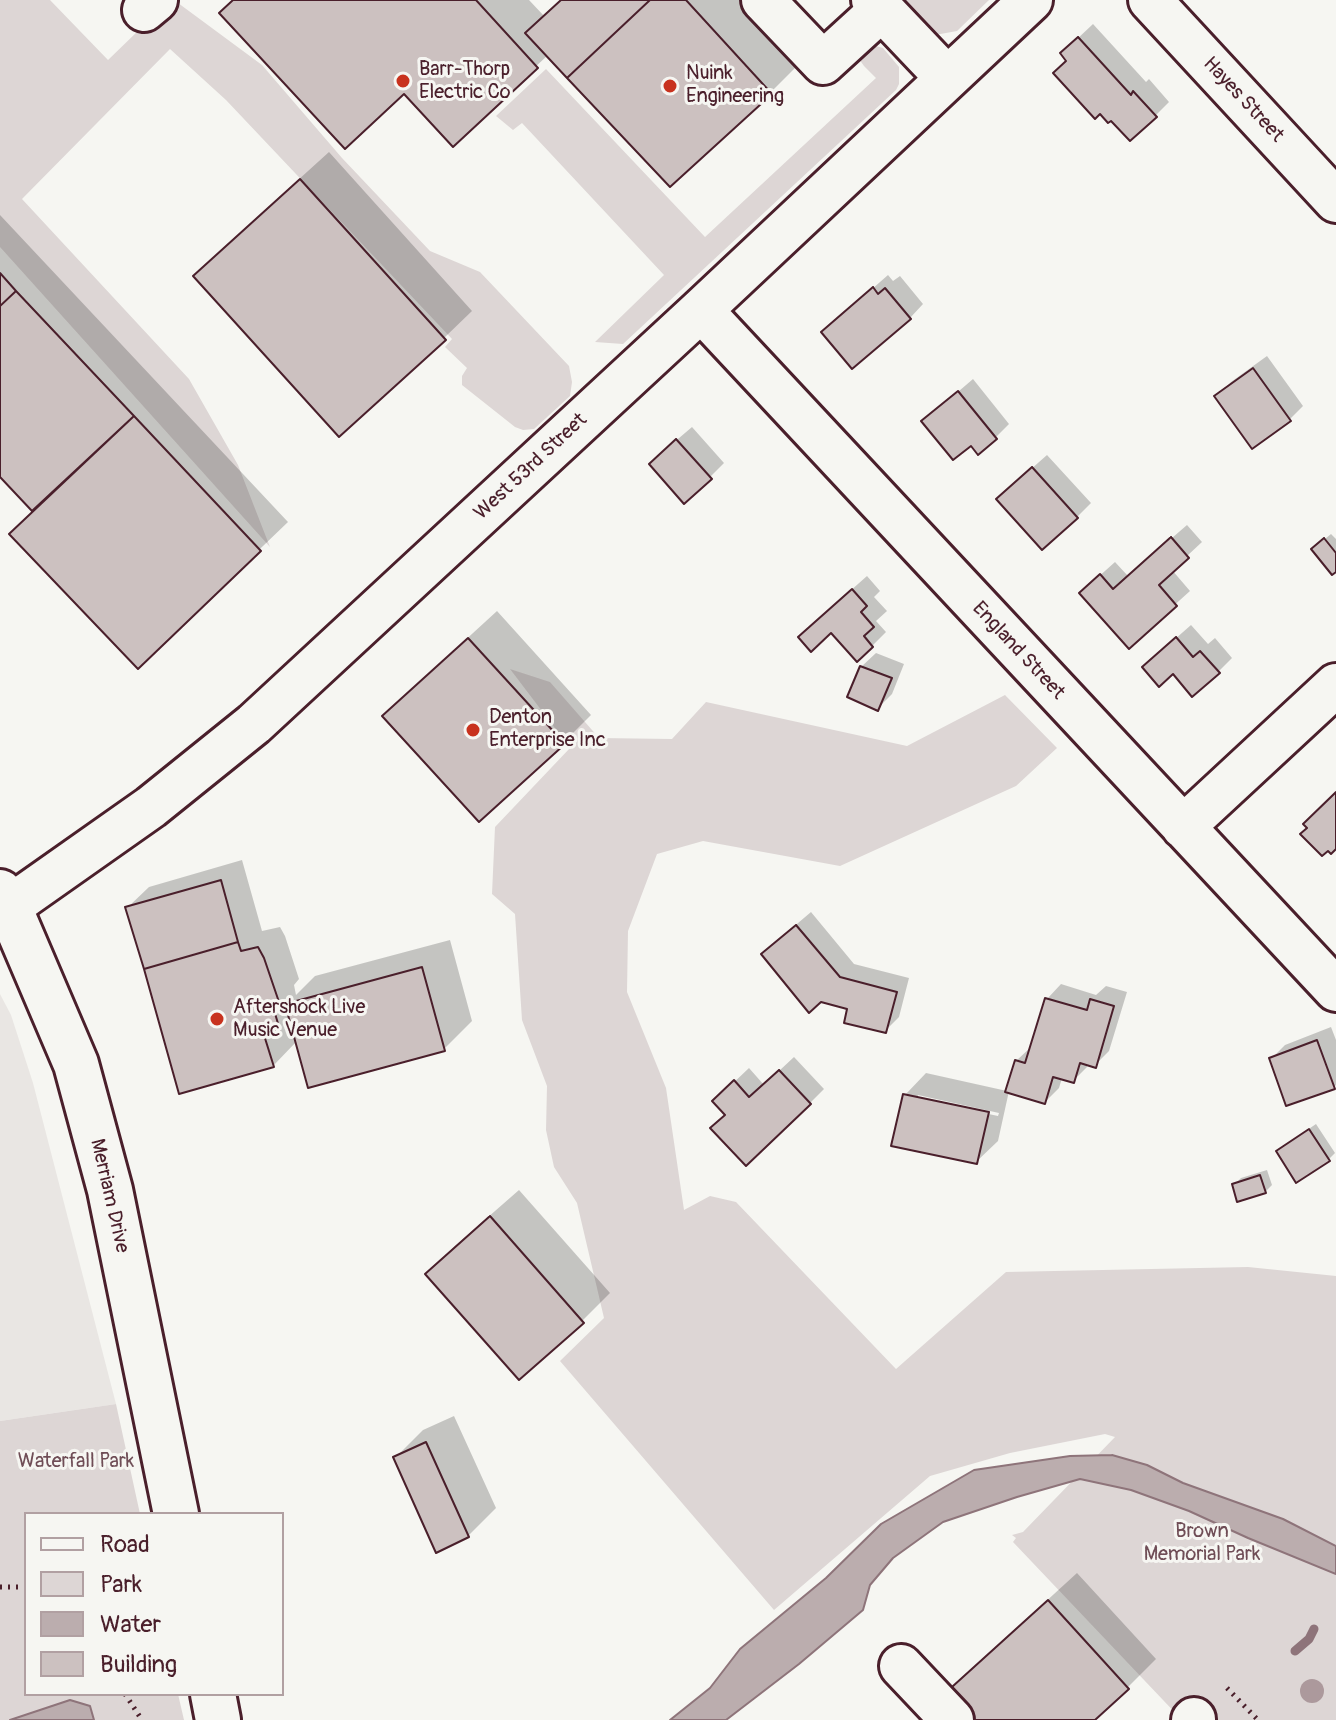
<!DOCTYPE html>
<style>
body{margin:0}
#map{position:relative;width:1336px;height:1720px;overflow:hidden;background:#f6f6f2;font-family:Pangolin,sans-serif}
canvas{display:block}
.legend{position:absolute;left:24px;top:1512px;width:260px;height:184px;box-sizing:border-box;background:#f6f6f2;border:2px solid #b1a0a2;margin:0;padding:10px 14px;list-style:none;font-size:24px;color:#4a1f2b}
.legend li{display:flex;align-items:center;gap:16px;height:40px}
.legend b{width:40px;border:2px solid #b1a0a2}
</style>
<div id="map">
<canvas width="1336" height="1720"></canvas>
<ul class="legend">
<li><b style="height:10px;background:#f6f6f2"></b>Road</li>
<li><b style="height:22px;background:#ddd6d5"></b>Park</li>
<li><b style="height:22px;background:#bbadae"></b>Water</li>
<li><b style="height:22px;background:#ccc1c0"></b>Building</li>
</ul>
</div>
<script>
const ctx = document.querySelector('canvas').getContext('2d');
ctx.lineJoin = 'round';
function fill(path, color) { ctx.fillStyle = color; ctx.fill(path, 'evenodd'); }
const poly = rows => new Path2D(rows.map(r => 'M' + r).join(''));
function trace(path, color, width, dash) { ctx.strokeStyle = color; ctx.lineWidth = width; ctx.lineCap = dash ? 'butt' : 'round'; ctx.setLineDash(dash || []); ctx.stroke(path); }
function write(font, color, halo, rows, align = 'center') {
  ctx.font = font + ' Pangolin,sans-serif'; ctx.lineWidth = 6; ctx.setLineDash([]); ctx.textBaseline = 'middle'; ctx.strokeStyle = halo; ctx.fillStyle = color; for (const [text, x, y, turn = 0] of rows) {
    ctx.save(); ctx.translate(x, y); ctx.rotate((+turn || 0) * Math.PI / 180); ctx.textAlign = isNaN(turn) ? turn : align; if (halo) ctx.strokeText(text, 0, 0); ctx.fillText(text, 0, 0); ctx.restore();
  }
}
const built = poly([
 [0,994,11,1015,33,1083,116,1404,0,1421]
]);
const green = poly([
 [0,0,50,0,108,60,170,0,174,0,262,65,342,158,430,251,480,272,569,366,572,382,570,396,534,429,523,430,515,427,462,385,462,376,467,368,445,347,452,339,226,100,170,49,22,199,189,379,238,465,270,547,0,247],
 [895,0,989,0,957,31,935,35],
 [872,45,883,48,899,67,899,84,896,90,623,344,595,342,664,275,522,123,513,130,496,116,546,69,705,237,876,78,864,66,859,59,862,49],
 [510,669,550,682,599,738,672,739,706,702,907,746,1005,695,1057,748,1016,786,840,866,703,841,657,854,628,931,627,992,666,1088,684,1210,710,1196,736,1202,896,1369,1006,1272,1248,1267,1336,1276,1336,1720,1182,1720,1013,1542,1016,1538,1012,1535,1023,1532,1115,1437,1105,1434,1010,1453,930,1476,774,1610,560,1361,604,1318,577,1203,554,1167,546,1130,547,1086,522,1020,515,914,492,894,495,827,570,748],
 [116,1404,140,1514,26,1514,26,1694,178,1694,184,1720,0,1720,0,1421]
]);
const water = poly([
 [1112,1455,1147,1465,1183,1483,1283,1519,1336,1546,1336,1574,1248,1538,1189,1511,1131,1490,1080,1479,1017,1497,943,1522,893,1558,870,1585,863,1610,799,1664,726,1720,670,1720,710,1688,740,1649,826,1578,881,1524,974,1470,1070,1456,1112,1455],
 [70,1700,90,1706,94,1720,10,1720,70,1700]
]);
const shadow = poly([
 [235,0,529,0,545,17,562,0,739,0,799,64,771,92,670,184,548,55,453,144,404,91],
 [1093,24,1146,82,1149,79,1169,102,1155,116,1069,60,1076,40],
 [329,152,472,311,444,338,196,276,223,248],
 [0,215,288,522,138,666,34,511,0,474],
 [888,275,893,281,900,276,923,304,910,318,823,332],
 [1267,356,1303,406,1289,420,1217,396,1231,382],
 [973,379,1009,424,995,438,971,444,924,421],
 [692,427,724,463,710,477,665,450],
 [1047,455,1091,503,1077,517,1013,485],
 [1187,525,1202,542,1172,570,1190,591,1129,646,1096,579,1115,562,1128,576],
 [1331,534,1336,539,1336,569,1320,543],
 [867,576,880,591,874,597,887,611,876,621,886,632,872,646,814,623],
 [497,611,591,715,563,743,385,716,413,688],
 [1191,625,1208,644,1215,638,1232,658,1218,672,1158,654],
 [876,653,904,664,892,694,878,708,861,667],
 [242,860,262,931,280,927,285,936,299,979,294,985,296,995,315,976,450,940,472,1021,444,1049,297,1041,273,1066,127,908,149,887],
 [290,1017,295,1033,291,1034,287,1020],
 [811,912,854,964,909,978,899,1017,885,1031,850,1008,821,1000,778,940],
 [1061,984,1096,995,1106,986,1127,992,1109,1051,1095,1065,1088,1063,1087,1067,1073,1081,1062,1078,1059,1088,1045,1102,1009,1091,998,1141,976,1162,905,1095,926,1073,1007,1091,1016,1061,1031,1047,1047,999],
 [918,1095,999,1113,998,1116,918,1099],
 [1331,1027,1336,1040,1336,1085,1334,1087,1271,1059,1285,1045],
 [794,1057,824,1089,810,1103,727,1114,729,1087,749,1068,764,1085],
 [1316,1124,1335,1153,1329,1159,1278,1152,1285,1145],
 [1267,1170,1272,1185,1265,1192,1234,1185,1241,1178],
 [519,1190,610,1293,582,1321,427,1274,455,1246],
 [454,1416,496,1508,468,1536,395,1458,423,1430],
 [1077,1573,1156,1659,1128,1687,1092,1720,945,1696,973,1668]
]);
const stream = poly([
 [1295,1651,1309,1639,1314,1629]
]);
const building = poly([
 [233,0,476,0,538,68,453,147,404,94,345,149,219,13,233,0],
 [561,0,650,0,567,78,525,33,561,0],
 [650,0,686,0,772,94,670,187,567,78,650,0],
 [1078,37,1131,95,1133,91,1157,117,1130,141,1111,121,1108,123,1100,114,1095,119,1053,73,1066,61,1060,53,1078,37],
 [300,179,446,340,339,437,193,276,300,179],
 [0,273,16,291,0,306,0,273],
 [873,287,878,294,885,288,911,319,852,369,821,332,873,287],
 [16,291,134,416,32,511,0,477,0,306,16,291],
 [1253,368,1291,421,1252,449,1214,396,1253,368],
 [958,391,997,439,978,455,971,446,953,460,921,421,958,391],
 [134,416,261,551,138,669,9,534,134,416],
 [676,439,712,479,684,504,649,464,676,439],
 [1032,467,1078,518,1042,550,996,499,1032,467],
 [1171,537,1189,558,1159,585,1177,606,1129,649,1079,593,1100,574,1113,589,1171,537],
 [1324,538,1336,553,1336,572,1332,575,1311,549,1324,538],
 [852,589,867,606,861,612,874,627,864,636,873,647,857,662,831,633,811,652,798,637,852,589],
 [1176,637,1193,657,1200,651,1220,673,1192,697,1173,674,1159,687,1142,667,1176,637],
 [468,638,565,744,479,822,382,716,468,638],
 [860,666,892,678,878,711,847,697,860,666],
 [1336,792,1336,849,1331,854,1328,851,1322,856,1300,834,1307,828,1303,824,1336,792],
 [221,880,238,942,144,969,125,907,221,880],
 [796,925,840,977,897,992,886,1033,844,1023,847,1009,821,1002,809,1013,761,954,796,925],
 [238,942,241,951,258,947,264,958,279,1002,273,1007,280,1030,264,1035,274,1067,179,1094,144,969,238,942],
 [422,967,445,1051,308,1088,285,1004,422,967],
 [1045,998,1087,1010,1090,999,1114,1006,1096,1068,1080,1063,1074,1083,1053,1077,1045,1104,1005,1092,1015,1060,1025,1063,1045,998],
 [1317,1040,1335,1089,1286,1106,1269,1058,1317,1040],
 [779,1070,811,1104,746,1166,710,1128,725,1115,712,1101,734,1080,749,1097,779,1070],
 [903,1094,989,1112,977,1164,891,1146,903,1094],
 [1309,1129,1330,1161,1296,1183,1276,1151,1309,1129],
 [1260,1175,1266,1193,1237,1202,1232,1184,1260,1175],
 [490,1216,584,1323,519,1380,425,1274,490,1216],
 [426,1442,469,1537,436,1553,393,1457,426,1442],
 [1048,1600,1129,1689,1095,1720,964,1720,942,1696,1048,1600]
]);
const path = poly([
 [0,1587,26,1587],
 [1227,1688,1258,1720],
 [125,1694,142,1720]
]);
const minor = poly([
 [763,0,823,63,882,9],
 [873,0,947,78],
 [1150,0,1336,201],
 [144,10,156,0],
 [701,310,1336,990],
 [1183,827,1336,685],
 [9,907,151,807,254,724,701,310,1031,0],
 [901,1666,952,1720],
 [1193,1720,1194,1719]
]);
const major = poly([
 [0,892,9,907,76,1064,110,1190,176,1514],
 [213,1694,218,1720]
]);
const trees = [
 [1312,1691]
];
const markers = [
 [403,81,8,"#c8321e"],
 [670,86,8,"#c8321e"],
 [473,730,8,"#c8321e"],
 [217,1019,8,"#c8321e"]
];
const poiNames = [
 ["Barr-Thorp",419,70],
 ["Electric Co",419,93],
 ["Nuink",686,74],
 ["Engineering",686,97],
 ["Denton",489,718],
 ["Enterprise Inc",489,741],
 ["Aftershock Live",233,1008],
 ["Music Venue",233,1031]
];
const streetNames = [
 ["Hayes Street",1243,100,47],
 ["West 53rd Street",531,467,-43],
 ["England Street",1018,651,47],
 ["Merriam Drive",109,1196,77]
];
const parkNames = [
 ["Waterfall Park",76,1462],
 ["Brown",1202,1532],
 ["Memorial Park",1202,1555]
];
fill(built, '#e9e6e3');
fill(green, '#ddd6d5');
fill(water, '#bbadae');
trace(water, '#8e747a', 2);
fill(shadow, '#0003');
trace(stream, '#8e747a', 9);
fill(building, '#ccc1c0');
trace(building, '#4a1f2b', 2);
trace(minor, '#4a1f2b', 48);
trace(major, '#4a1f2b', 50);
trace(path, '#4a1f2b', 5, [2, 6]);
trace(minor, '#f6f6f2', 42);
trace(major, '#f6f6f2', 44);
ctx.fillStyle = '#ac999c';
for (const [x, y] of trees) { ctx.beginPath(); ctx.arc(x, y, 12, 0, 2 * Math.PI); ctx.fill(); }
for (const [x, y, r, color] of markers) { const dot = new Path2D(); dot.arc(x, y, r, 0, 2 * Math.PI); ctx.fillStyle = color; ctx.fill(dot); trace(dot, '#f6f6f2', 3); }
write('20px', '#4a1f2b', '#f6f6f2', poiNames, 'left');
write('20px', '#4a1f2b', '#f6f6f2', streetNames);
write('20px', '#6f4d56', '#f6f6f2', parkNames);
</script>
